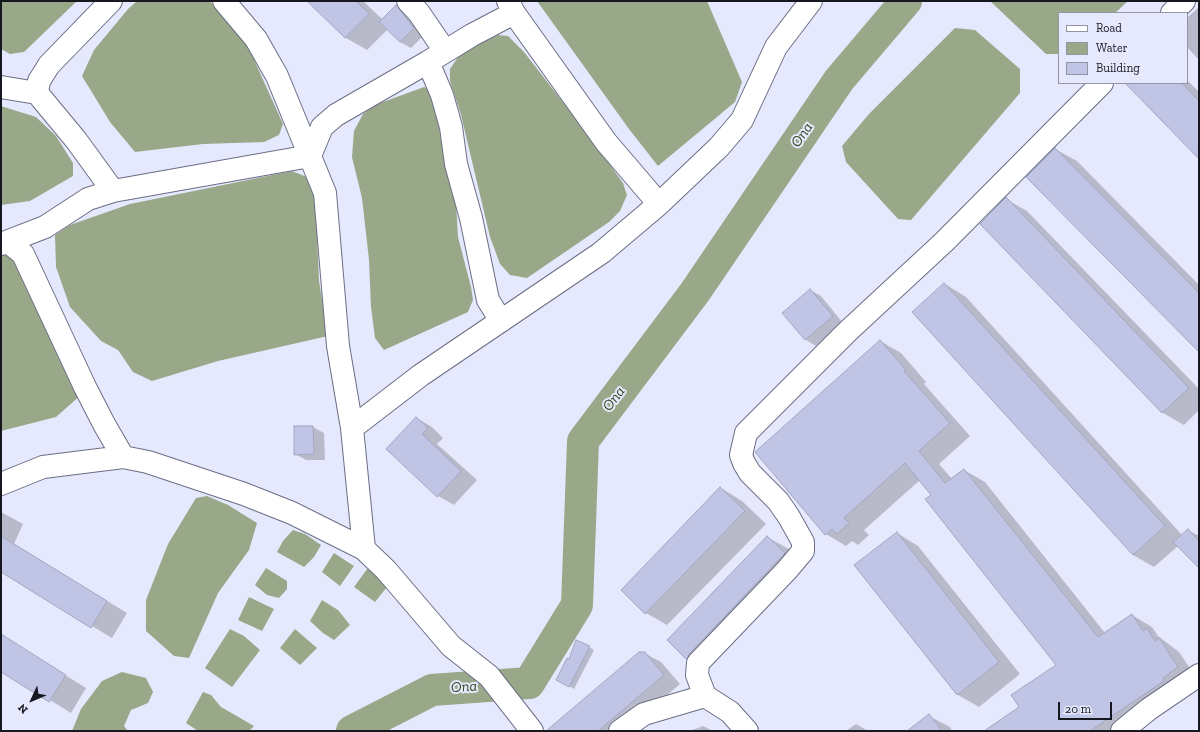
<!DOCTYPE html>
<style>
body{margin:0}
#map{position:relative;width:1200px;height:732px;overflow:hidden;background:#e6e9fd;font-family:"Zilla Slab",serif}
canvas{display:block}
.frame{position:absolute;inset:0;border:2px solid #16171f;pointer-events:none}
.legend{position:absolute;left:1058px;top:12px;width:130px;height:72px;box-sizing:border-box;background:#e6e9fd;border:1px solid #9395a4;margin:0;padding:5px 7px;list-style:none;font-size:12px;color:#16171f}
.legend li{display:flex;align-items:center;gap:8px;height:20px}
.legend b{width:20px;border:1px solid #9395a4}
.north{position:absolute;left:12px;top:680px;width:40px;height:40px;-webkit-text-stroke:3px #e6e9fd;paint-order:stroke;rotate:226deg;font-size:11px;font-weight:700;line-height:16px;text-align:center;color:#16171f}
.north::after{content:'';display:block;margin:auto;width:14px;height:18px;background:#16171f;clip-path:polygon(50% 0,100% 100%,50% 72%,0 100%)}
.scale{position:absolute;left:1058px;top:702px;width:54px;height:18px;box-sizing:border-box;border:2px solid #16171f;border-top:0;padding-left:5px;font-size:12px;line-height:14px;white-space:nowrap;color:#16171f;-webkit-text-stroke:3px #e6e9fd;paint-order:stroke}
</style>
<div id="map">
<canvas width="1200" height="732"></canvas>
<div class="frame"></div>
<ul class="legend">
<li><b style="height:5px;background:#fff"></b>Road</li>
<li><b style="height:11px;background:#98a889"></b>Water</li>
<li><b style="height:11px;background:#c0c4e5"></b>Building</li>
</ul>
<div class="north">N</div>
<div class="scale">20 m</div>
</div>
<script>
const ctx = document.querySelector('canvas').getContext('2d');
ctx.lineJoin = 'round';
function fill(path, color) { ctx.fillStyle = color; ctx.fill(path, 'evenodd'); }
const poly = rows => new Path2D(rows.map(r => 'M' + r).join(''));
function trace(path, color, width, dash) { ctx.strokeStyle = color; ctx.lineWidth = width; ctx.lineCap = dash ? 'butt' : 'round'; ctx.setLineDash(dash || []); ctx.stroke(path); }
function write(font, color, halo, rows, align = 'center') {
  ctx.font = font + ' "Zilla Slab",serif'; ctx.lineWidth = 4; ctx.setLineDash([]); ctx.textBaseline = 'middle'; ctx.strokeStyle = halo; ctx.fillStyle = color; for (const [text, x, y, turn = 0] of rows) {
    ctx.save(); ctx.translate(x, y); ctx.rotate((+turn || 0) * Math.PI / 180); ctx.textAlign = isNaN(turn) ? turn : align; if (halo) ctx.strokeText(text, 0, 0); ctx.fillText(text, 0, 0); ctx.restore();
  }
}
const water = poly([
 [1,1,77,1,24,52,10,54,1,49],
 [137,1,210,1,247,44,283,124,279,135,264,142,203,144,135,152,110,122,82,76,94,50,128,9],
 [537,1,707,1,742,82,735,102,658,166,629,129],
 [990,1,1128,1,1115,13,1059,13,1059,54,1046,54],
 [955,28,975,30,1020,69,1020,93,911,220,898,219,846,162,842,146,869,114],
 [498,35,508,36,524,52,590,137,623,183,627,195,620,211,609,222,527,278,510,275,500,264,490,237,461,115,450,81,450,69,458,57,467,50],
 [424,87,430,90,439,119,440,135,456,202,458,237,471,287,473,300,468,312,384,350,375,338,371,307,369,260,362,198,352,157,354,131,363,114,375,105],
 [1,106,36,117,56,136,73,163,73,176,30,201,1,205],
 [292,171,307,177,315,188,319,281,328,336,218,361,152,381,133,372,118,350,101,341,70,307,56,267,55,235,70,225,130,204],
 [11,254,82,394,56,417,1,431,1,256],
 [207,496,228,505,257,523,249,550,218,593,189,658,174,656,146,631,146,600,168,544,196,498],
 [293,530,305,534,321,545,314,557,304,567,277,552,283,541],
 [334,553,354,566,340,586,322,572],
 [370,565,391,582,375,602,354,587],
 [266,568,287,581,287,589,279,598,267,595,255,585],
 [249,597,274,609,262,631,238,620],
 [322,600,338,610,350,625,334,640,323,633,310,621],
 [230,629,244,636,260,650,232,687,205,668],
 [295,629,317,648,300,665,280,648],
 [122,672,146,678,153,692,148,703,131,710,124,726,128,731,72,731,81,709,102,681],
 [203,692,211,695,221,707,254,726,249,731,198,731,186,723]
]);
const shadow = poly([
 [308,1,363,1,383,20,397,6,407,12,424,35,411,48,400,42,388,29,367,50,346,38],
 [1199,7,1199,60,1187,47,1187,18],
 [1187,80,1199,92,1199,158,1127,83,1187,83],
 [1055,149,1077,161,1199,285,1199,350],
 [1006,199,1027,211,1199,389,1199,410,1184,425,1163,413,981,224],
 [945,284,966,297,1182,535,1188,530,1199,536,1199,567,1178,546,1154,567,1133,555],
 [810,290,821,296,843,323,816,346,806,340,783,313],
 [880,341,901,353,926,382,924,384,970,436,939,464,952,479,964,470,985,482,1105,633,1132,615,1152,627,1158,636,1179,652,1198,680,1128,731,986,731,1020,708,1058,665,932,495,920,480,864,530,869,535,858,545,852,541,846,546,826,534,756,452],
 [417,418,432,427,443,438,437,444,477,480,454,505,438,496],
 [295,427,313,427,324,433,325,460,306,460,295,454],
 [721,488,742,501,766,524,667,625,646,613,622,590],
 [1,512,23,524,14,544,127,613,112,638,1,571],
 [897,533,918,546,1020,674,979,707,958,695,856,565],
 [767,537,789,549,806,566,710,666,708,671,687,659,668,640],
 [1,635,86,688,71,713,1,670],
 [589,647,594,650,574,689,557,679,569,660],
 [644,653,661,662,680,684,625,731,550,731],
 [929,716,950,727,952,731,908,731],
 [856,724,868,731,846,731],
 [703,726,713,731,690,731]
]);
const river = poly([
 [352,731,432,690,529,683,577,605,583,441,695,292,839,80,906,1]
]);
const building = poly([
 [307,1,356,1,369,14,345,38,307,1],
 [396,5,414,28,400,42,379,22,396,5],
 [1125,83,1182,83,1199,101,1199,159,1125,83],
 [1055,148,1199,293,1199,352,1026,177,1055,148],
 [1006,197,1189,388,1162,413,980,224,1006,197],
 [944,283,1165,526,1133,555,912,312,944,283],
 [810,289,833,316,805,340,782,313,810,289],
 [880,340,906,370,904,371,950,423,919,451,945,483,964,469,1098,637,1132,614,1143,631,1147,628,1155,641,1159,638,1178,667,1163,678,1164,681,1090,731,984,731,1019,707,1011,695,1056,665,925,499,931,495,905,463,844,518,849,523,837,534,832,529,825,535,755,452,880,340],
 [416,417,428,428,422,434,461,471,437,497,386,449,416,417],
 [294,426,313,426,314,454,294,455,294,426],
 [720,487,745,511,645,614,621,590,720,487],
 [1188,529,1199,541,1199,568,1173,542,1188,529],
 [897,532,999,662,957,695,854,565,897,532],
 [1,536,107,601,91,628,1,572,1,536],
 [767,536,785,553,689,654,687,660,667,640,767,536],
 [1,634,66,675,49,702,1,672,1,634],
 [576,640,590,646,569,687,556,680,567,658,569,659,576,640],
 [639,652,645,652,664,675,598,731,546,731,639,652],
 [929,714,942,731,907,731,929,714]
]);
const minor = poly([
 [224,1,256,39,277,76,325,193,338,346,352,428,364,549],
 [408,1,419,13,445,51],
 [514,13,606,142,659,204],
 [1172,13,1184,1],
 [428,62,442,95,451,127,456,164,471,218,488,300,501,321],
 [1,87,37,93,76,140,113,191],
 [37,93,39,81,49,65,111,1],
 [8,242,23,254,85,387,104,424,123,457,148,462,244,494,292,513,364,549,386,570,451,646,489,676,532,731],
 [1,244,45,227,88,199,113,191,310,156,322,127,336,115,428,62,472,35,514,13,508,1],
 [352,428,421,375,601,253,659,204,719,147,742,120,776,47,811,1],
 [1,484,43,467,123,457],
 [705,696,697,675,698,663,787,570,803,551,803,542,789,517,778,501,750,473,744,463,741,455,746,433,848,331,944,242,1102,83],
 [620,731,644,714,705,696,730,712,747,731],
 [1122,731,1149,709,1199,675]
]);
const waterNames = [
 ["Ona",802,135,-56],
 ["Ona",614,399,-53],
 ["Ona",464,687,-4]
];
fill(water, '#98a889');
fill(shadow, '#0003');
trace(river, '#98a889', 32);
fill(building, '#c0c4e5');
trace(building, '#a3a6be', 1);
trace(minor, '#6b6e84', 24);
trace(minor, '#fff', 22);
write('italic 15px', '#33491a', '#e6e9fd', waterNames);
</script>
